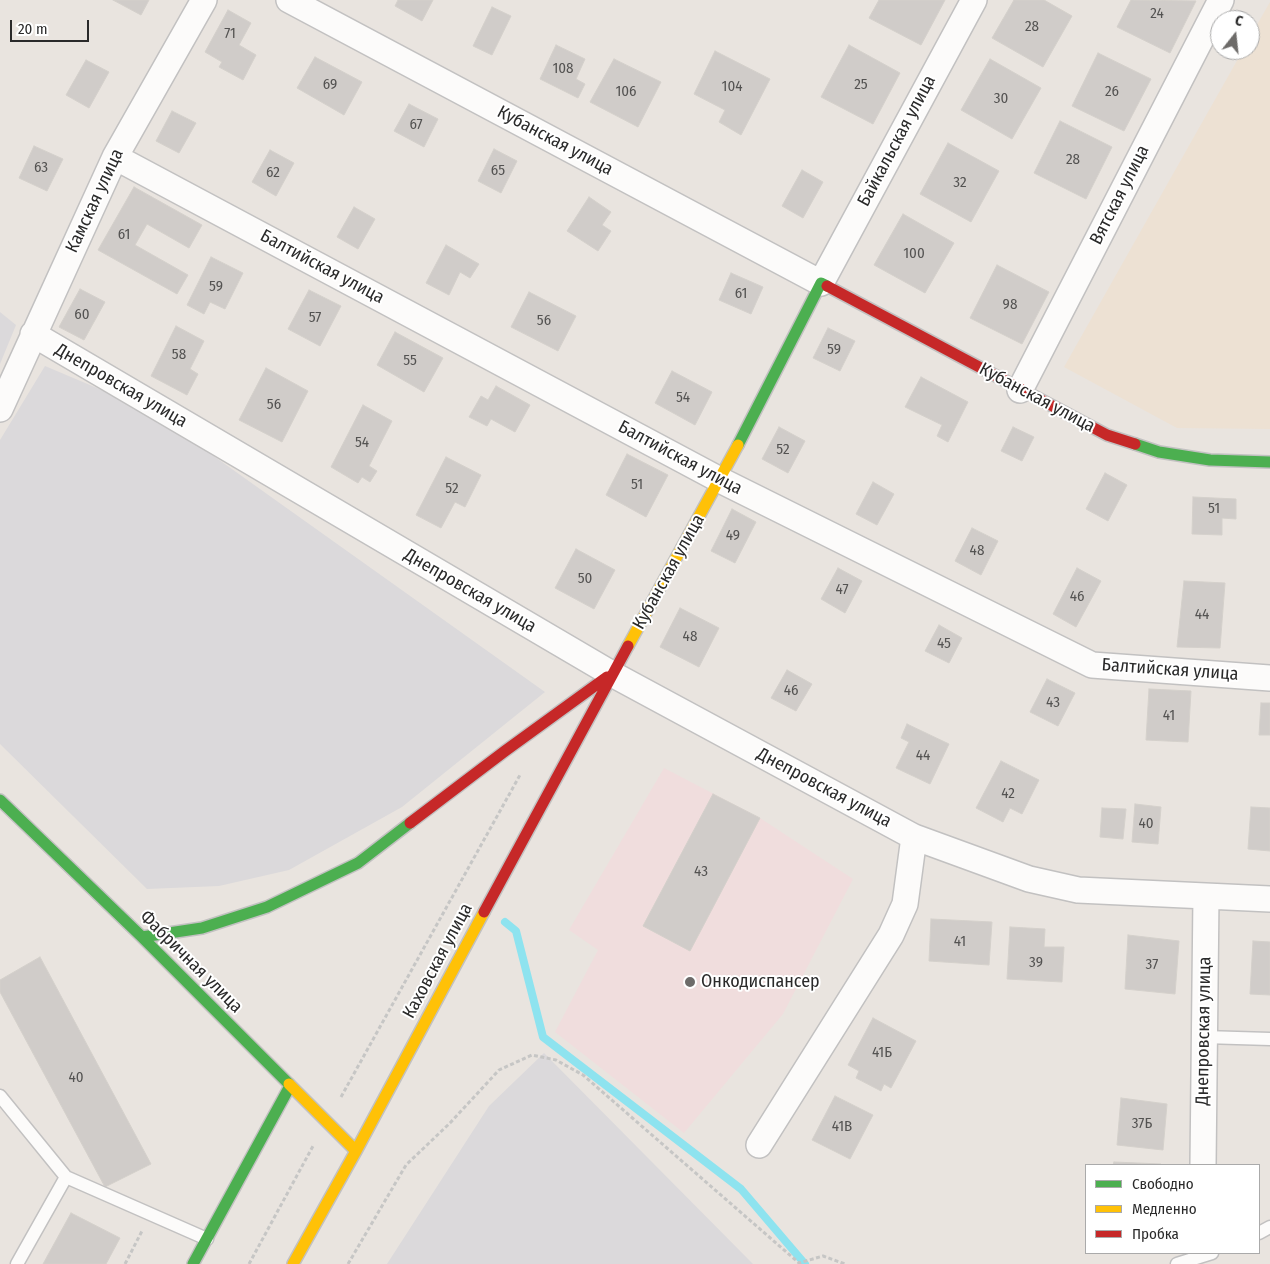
<!DOCTYPE html>
<meta charset="utf-8">
<style>
body{margin:0}
#map{position:relative;width:1270px;height:1264px;overflow:hidden;background:#e9e4df;font-family:"Fira Sans Condensed",sans-serif}
canvas{display:block}
.legend{position:absolute;left:1085px;top:1164px;width:175px;height:90px;box-sizing:border-box;background:#fff;border:1px solid #aaa;margin:0;padding:6px 9px;list-style:none;font-size:15px;color:#2a2a2a}
.legend li{display:flex;align-items:center;gap:10px;height:25px}
.legend b{width:25px;border:1px solid #aaa}
.north{position:absolute;left:1210px;top:10px;width:50px;height:50px;box-sizing:border-box;background:#fff;border:1px solid #aaa;border-radius:50%;rotate:16deg;font-size:14px;font-weight:700;line-height:20px;text-align:center;color:#2a2a2a}
.north::after{content:'';display:block;margin:auto;width:18px;height:22px;background:#6d6b69;clip-path:polygon(50% 0,100% 100%,50% 72%,0 100%)}
.scale{position:absolute;left:10px;top:20px;width:79px;height:22px;box-sizing:border-box;border:2px solid #2a2a2a;border-top:0;padding-left:6px;font-size:15px;line-height:18px;white-space:nowrap;color:#2a2a2a;-webkit-text-stroke:4px #fff;paint-order:stroke}
</style>
<div id="map">
<canvas width="1270" height="1264"></canvas>
<ul class="legend">
<li><b style="height:6px;background:#4caf50"></b>Свободно</li>
<li><b style="height:6px;background:#ffc107"></b>Медленно</li>
<li><b style="height:6px;background:#c62828"></b>Пробка</li>
</ul>
<div class="north">С</div>
<div class="scale">20 m</div>
</div>
<script>
const ctx = document.querySelector('canvas').getContext('2d');
ctx.lineJoin = 'round';
function fill(path, color) { ctx.fillStyle = color; ctx.fill(path, 'evenodd'); }
const poly = rows => new Path2D(rows.map(r => 'M' + r).join(''));
function trace(path, color, width, dash) { ctx.strokeStyle = color; ctx.lineWidth = width; ctx.lineCap = dash ? 'butt' : 'round'; ctx.setLineDash(dash || []); ctx.stroke(path); }
function write(font, color, halo, rows, align = 'center') {
  ctx.font = font + ' "Fira Sans Condensed",sans-serif'; ctx.lineWidth = 4; ctx.setLineDash([]); ctx.textBaseline = 'middle'; ctx.strokeStyle = halo; ctx.fillStyle = color; for (const [text, x, y, turn = 0] of rows) {
    ctx.save(); ctx.translate(x, y); ctx.rotate((+turn || 0) * Math.PI / 180); ctx.textAlign = isNaN(turn) ? turn : align; if (halo) ctx.strokeText(text, 0, 0); ctx.fillText(text, 0, 0); ctx.restore();
  }
}
const industrial = poly([
 [0,312,16,325,0,364],
 [45,366,149,410,545,692,402,807,289,870,219,886,147,889,0,744,0,440],
 [544,1053,753,1264,387,1264,489,1106]
]);
const education = poly([
 [1270,2,1270,429,1177,428,1064,367,1243,50,1250,50,1250,37]
]);
const medical = poly([
 [664,768,760,818,853,879,783,1014,684,1133,555,1032,598,950,569,930]
]);
const stream = poly([
 [505,922,516,931,543,1037,741,1189,805,1264]
]);
const building = poly([
 [113,0,149,0,141,15,113,0],
 [398,0,433,0,422,21,395,6,398,0],
 [879,0,945,0,921,45,869,18,879,0],
 [1014,0,1044,0,1072,16,1043,67,992,38,1014,0],
 [1131,0,1196,1,1170,53,1117,27,1131,0],
 [492,7,511,16,492,55,473,46,492,7],
 [228,10,251,23,239,45,256,55,243,80,219,67,222,62,205,52,228,10],
 [556,45,585,59,576,79,585,84,578,98,540,79,556,45],
 [849,45,900,73,873,124,821,97,849,45],
 [715,51,770,79,741,135,719,122,725,110,694,94,715,51],
 [1098,53,1151,79,1124,131,1072,106,1098,53],
 [315,57,362,82,344,115,297,88,315,57],
 [614,59,661,82,638,127,590,102,614,59],
 [990,59,1041,88,1012,139,961,110,990,59],
 [86,60,109,72,89,108,66,95,86,60],
 [409,104,438,119,424,147,394,131,409,104],
 [172,111,196,123,179,153,156,141,172,111],
 [1060,121,1112,147,1086,199,1034,173,1060,121],
 [948,143,999,171,971,222,920,194,948,143],
 [34,146,63,159,47,191,19,178,34,146],
 [494,149,517,161,501,193,478,181,494,149],
 [270,150,294,163,276,196,252,182,270,150],
 [802,170,823,182,803,218,782,206,802,170],
 [134,187,202,225,189,248,147,224,135,245,188,275,177,294,98,250,134,187],
 [589,197,611,212,602,225,611,231,598,251,567,231,589,197],
 [354,207,375,219,358,249,337,237,354,207],
 [903,214,954,243,925,293,874,265,903,214],
 [446,245,479,264,470,278,460,272,449,295,426,283,446,245],
 [211,257,243,273,225,309,210,302,204,314,187,305,211,257],
 [997,265,1049,292,1022,344,970,318,997,265],
 [731,273,763,287,751,314,719,300,731,273],
 [80,289,105,302,84,340,59,327,80,289],
 [309,290,341,306,320,346,288,329,309,290],
 [529,292,576,316,558,351,511,327,529,292],
 [176,326,204,341,190,369,198,374,187,395,151,376,176,326],
 [828,328,855,341,840,371,813,358,828,328],
 [395,332,443,358,424,392,377,365,395,332],
 [266,368,308,391,282,442,239,420,266,368],
 [672,371,712,392,695,425,655,403,672,371],
 [921,377,968,402,948,442,937,436,942,425,905,407,921,377],
 [496,386,530,405,515,432,491,419,487,426,469,417,481,396,488,400,496,386],
 [363,405,392,421,369,466,377,471,370,482,362,477,358,483,331,467,363,405],
 [779,427,805,441,788,473,762,459,779,427],
 [1013,427,1034,437,1022,461,1001,451,1013,427],
 [627,454,668,475,646,517,606,495,627,454],
 [446,457,481,475,465,507,455,502,441,528,416,515,446,457],
 [1105,473,1127,485,1108,521,1086,509,1105,473],
 [873,482,894,494,877,525,856,514,873,482],
 [1193,497,1236,499,1236,519,1222,518,1222,535,1192,534,1193,497],
 [732,509,756,522,735,563,711,551,732,509],
 [972,528,998,541,981,575,955,561,972,528],
 [576,549,615,570,594,609,555,588,576,549],
 [838,568,862,581,845,613,821,599,838,568],
 [1077,568,1101,581,1076,627,1053,614,1077,568],
 [1184,581,1225,583,1220,648,1177,647,1184,581],
 [680,608,719,628,699,667,660,647,680,608],
 [939,625,962,638,949,663,925,651,939,625],
 [787,670,812,684,796,711,771,698,787,670],
 [1047,679,1075,693,1058,726,1030,712,1047,679],
 [1149,689,1191,691,1188,742,1146,740,1149,689],
 [1261,703,1270,703,1270,735,1259,735,1261,703],
 [907,724,949,744,930,784,896,768,909,742,901,738,907,724],
 [1001,761,1039,780,1022,814,1010,808,1003,822,976,808,1001,761],
 [713,794,760,818,690,951,643,926,713,794],
 [1135,804,1161,807,1158,844,1132,842,1135,804],
 [1251,807,1270,808,1270,851,1248,849,1251,807],
 [1102,808,1126,809,1123,839,1100,837,1102,808],
 [931,919,992,922,989,965,929,961,931,919],
 [1010,927,1045,929,1044,947,1064,947,1062,982,1007,979,1010,927],
 [1128,935,1179,941,1175,994,1125,989,1128,935],
 [1253,941,1270,942,1270,995,1250,994,1253,941],
 [40,957,151,1164,105,1187,0,992,0,980,40,957],
 [873,1018,916,1041,891,1088,884,1084,881,1091,856,1078,859,1071,848,1065,873,1018],
 [835,1096,873,1115,850,1159,812,1140,835,1096],
 [1121,1098,1167,1104,1163,1150,1117,1145,1121,1098],
 [1114,1162,1161,1164,1161,1165,1113,1165,1114,1162],
 [71,1213,120,1238,106,1264,43,1264,71,1213]
]);
const path = poly([
 [341,1097,520,775],
 [125,1264,142,1231],
 [249,1264,313,1146],
 [348,1264,406,1165,450,1123,499,1070,532,1055,556,1060,583,1075,799,1263,823,1256,845,1264]
]);
const lane = poly([
 [1204,1037,1270,1039],
 [0,1096,66,1177],
 [1259,1233,1270,1227],
 [17,1264,66,1177,207,1239],
 [1177,1264,1212,1253]
]);
const street = poly([
 [289,0,821,283,974,0],
 [115,157,720,480,1092,665,1270,678],
 [33,334,612,674,914,837,1029,879,1078,890,1270,899],
 [1020,390,1221,0],
 [0,409,115,157,204,0],
 [759,1145,891,935,905,904,914,837],
 [1203,1165,1206,896]
]);
const fast = poly([
 [1135,444,1159,452,1210,460,1270,462],
 [738,445,821,283,827,286],
 [0,800,142,937,289,1084],
 [142,937,202,928,267,907,358,863,410,823],
 [193,1264,290,1086]
]);
const slow = poly([
 [628,646,738,445],
 [289,1084,356,1151],
 [293,1264,356,1151,484,912]
]);
const jam = poly([
 [827,286,1107,435,1135,444],
 [410,823,505,751,607,677],
 [484,912,628,646]
]);
const markers = [
 [690,982,6,"#6d6b69"]
];
const numberNames = [
 ["24",1157,14],
 ["28",1032,27],
 ["71",230,34],
 ["108",563,69],
 ["69",330,85],
 ["25",861,85],
 ["104",732,87],
 ["106",626,92],
 ["26",1112,92],
 ["30",1001,99],
 ["67",416,125],
 ["28",1073,160],
 ["63",41,168],
 ["65",498,171],
 ["62",273,173],
 ["32",960,183],
 ["61",124,235],
 ["100",914,254],
 ["59",216,287],
 ["61",741,294],
 ["98",1010,305],
 ["60",82,315],
 ["57",315,318],
 ["56",544,321],
 ["59",834,350],
 ["58",179,355],
 ["55",410,361],
 ["54",683,398],
 ["56",274,405],
 ["54",362,443],
 ["52",783,450],
 ["51",637,485],
 ["52",452,489],
 ["51",1214,509],
 ["49",733,536],
 ["48",977,551],
 ["50",585,579],
 ["47",842,590],
 ["46",1077,597],
 ["44",1202,615],
 ["48",690,637],
 ["45",944,644],
 ["46",791,691],
 ["43",1053,703],
 ["41",1169,716],
 ["44",923,756],
 ["42",1008,794],
 ["40",1146,824],
 ["43",701,872],
 ["41",960,942],
 ["39",1036,963],
 ["37",1152,965],
 ["41Б",882,1053],
 ["40",76,1078],
 ["37Б",1142,1124],
 ["41В",842,1127]
];
const streetNames = [
 ["Кубанская улица",555,141,28],
 ["Байкальская улица",897,141,-62],
 ["Вятская улица",1120,195,-63],
 ["Камская улица",95,201,-65],
 ["Балтийская улица",322,267,28],
 ["Днепровская улица",121,386,30],
 ["Кубанская улица",1037,398,28],
 ["Балтийская улица",680,458,28],
 ["Кубанская улица",669,572,-61],
 ["Днепровская улица",470,591,30],
 ["Балтийская улица",1170,670,4],
 ["Днепровская улица",824,788,28],
 ["Каховская улица",438,961,-62],
 ["Фабричная улица",191,962,45],
 ["Днепровская улица",1204,1031,-89]
];
const poiNames = [
 ["Онкодиспансер",701,982]
];
fill(industrial, '#dbd9db');
fill(education, '#ede1d3');
fill(medical, '#f0dddd');
trace(stream, '#8ee3ef', 8);
fill(building, '#d0ccc9');
trace(building, '#d4d0cb', 1);
trace(lane, '#c2c1c1', 15);
trace(street, '#c2c1c1', 28);
trace(fast, '#c2c1c1', 14);
trace(slow, '#c2c1c1', 14);
trace(jam, '#c2c1c1', 14);
trace(path, '#c6c6c5', 3, [4, 2.5]);
trace(lane, '#fcfbfa', 12);
trace(street, '#fcfbfa', 25);
trace(fast, '#4caf50', 11);
trace(slow, '#ffc107', 11);
trace(jam, '#c62828', 11);
for (const [x, y, r, color] of markers) { const dot = new Path2D(); dot.arc(x, y, r, 0, 2 * Math.PI); ctx.fillStyle = color; ctx.fill(dot); trace(dot, '#fff', 2); }
write('15px', '#545352', null, numberNames);
write('18px', '#2a2a2a', '#fff', streetNames);
write('18px', '#2a2a2a', '#fff', poiNames, 'left');
</script>
